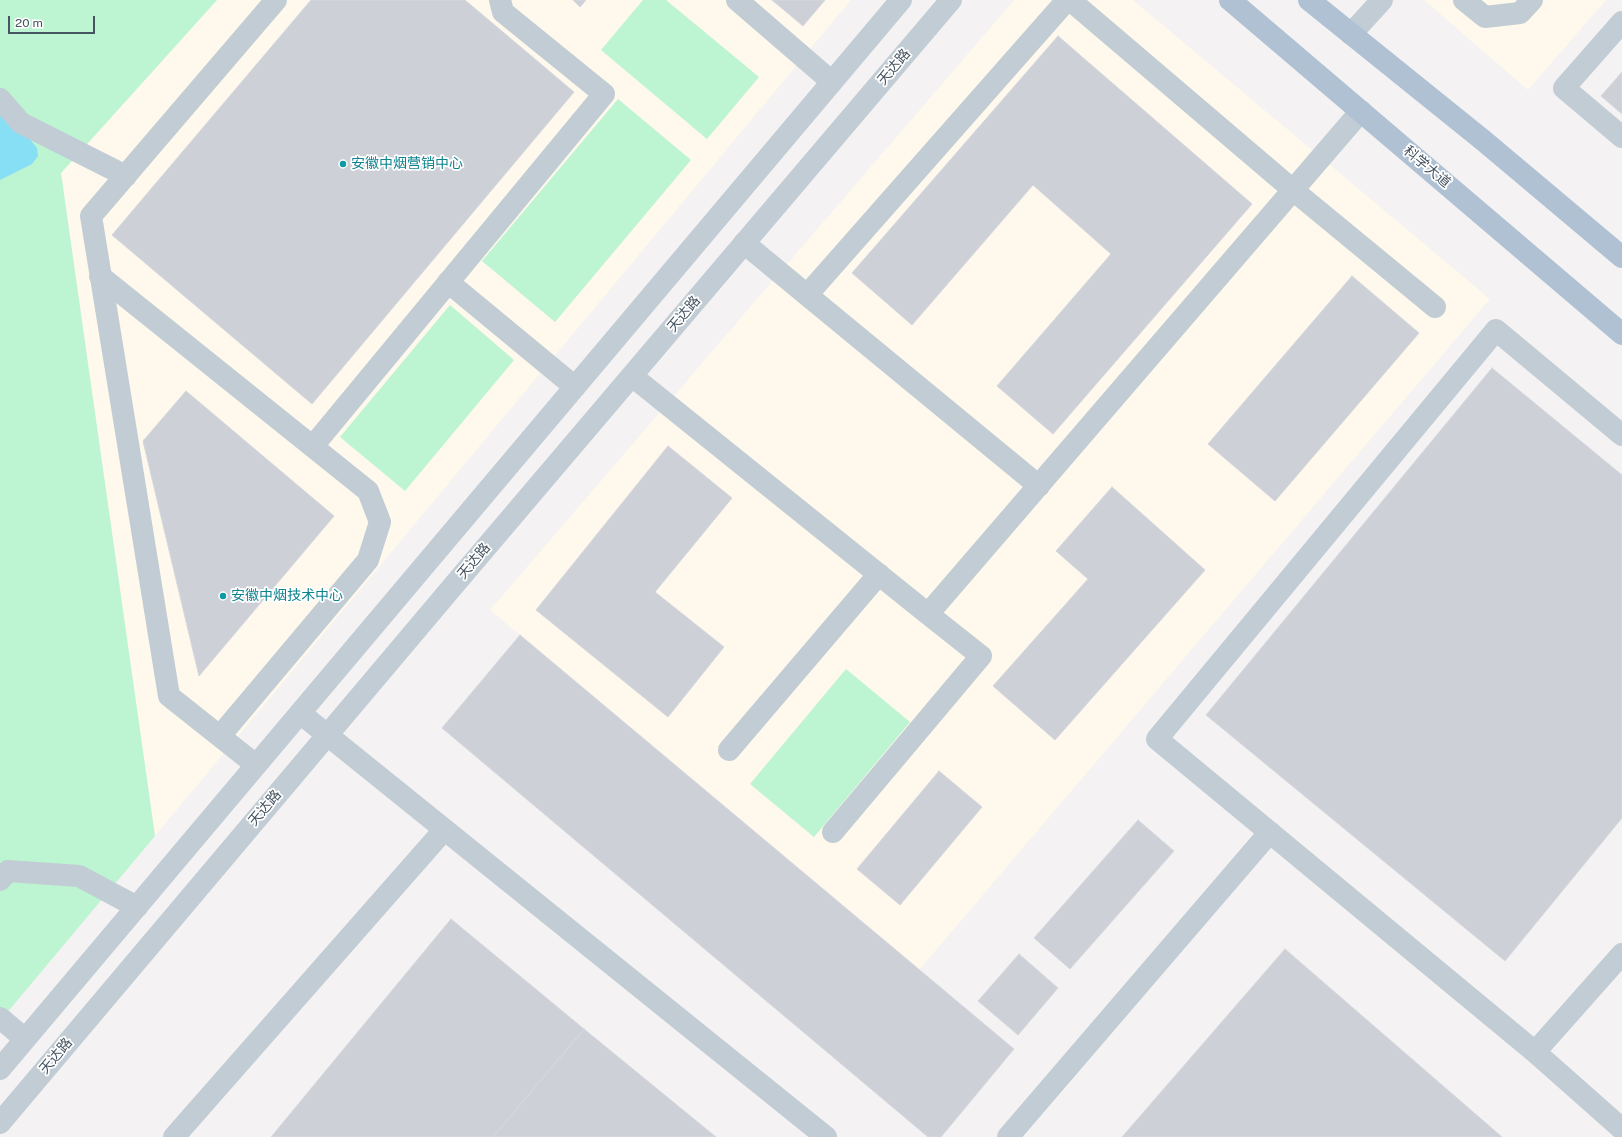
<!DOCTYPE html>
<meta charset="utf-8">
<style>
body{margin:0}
#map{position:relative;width:1622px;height:1137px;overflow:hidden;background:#f4f2f2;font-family:"Public Sans",sans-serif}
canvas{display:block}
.scale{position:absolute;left:8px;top:16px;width:87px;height:18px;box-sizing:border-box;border:2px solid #475562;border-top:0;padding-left:5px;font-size:12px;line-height:14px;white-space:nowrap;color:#475562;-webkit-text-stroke:3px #fff;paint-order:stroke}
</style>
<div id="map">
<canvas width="1622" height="1137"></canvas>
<div class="scale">20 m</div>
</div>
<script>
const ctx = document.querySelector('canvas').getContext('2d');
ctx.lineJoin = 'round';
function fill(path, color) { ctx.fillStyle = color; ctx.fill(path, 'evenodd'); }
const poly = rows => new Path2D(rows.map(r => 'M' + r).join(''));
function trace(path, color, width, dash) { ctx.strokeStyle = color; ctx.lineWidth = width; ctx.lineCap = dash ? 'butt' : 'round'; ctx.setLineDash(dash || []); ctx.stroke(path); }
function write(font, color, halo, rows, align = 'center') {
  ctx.font = font + ' "Public Sans","Noto Sans SC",sans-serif'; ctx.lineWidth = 3.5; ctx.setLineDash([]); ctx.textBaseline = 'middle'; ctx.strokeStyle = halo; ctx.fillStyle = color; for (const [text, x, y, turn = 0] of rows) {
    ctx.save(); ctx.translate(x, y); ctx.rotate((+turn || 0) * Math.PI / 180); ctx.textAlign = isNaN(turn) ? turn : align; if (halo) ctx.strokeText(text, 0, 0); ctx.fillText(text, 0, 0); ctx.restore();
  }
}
const commercial = poly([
 [217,0,851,0,155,836,61,173],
 [1014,0,1133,0,1490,299,919,970,490,610],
 [1424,0,1606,0,1528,90]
]);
const green = poly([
 [0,0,217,0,61,173,155,836,0,1021],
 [643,0,666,0,759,77,707,139,601,50],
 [618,99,691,160,555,322,482,261],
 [450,305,514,360,405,491,340,437],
 [846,669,910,722,814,837,750,784]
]);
const water = poly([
 [0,103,37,148,38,156,32,164,0,180]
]);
const building = poly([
 [311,0,465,0,574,92,312,404,112,235,311,0],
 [573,0,586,0,580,7,573,0],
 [772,0,825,0,803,26,772,0],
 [1058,36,1252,204,1053,434,997,386,1111,254,1033,185,912,325,852,273,1058,36],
 [1622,72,1622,114,1601,96,1622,72],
 [1352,276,1419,333,1275,501,1208,444,1352,276],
 [1492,368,1622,475,1622,818,1505,961,1206,715,1492,368],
 [186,391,334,516,199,676,143,441,186,391],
 [668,446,732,498,655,592,724,647,668,717,536,610,668,446],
 [1112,487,1205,570,1055,740,993,686,1088,579,1056,551,1112,487],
 [520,635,1014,1049,941,1137,928,1137,442,728,520,635],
 [939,771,982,807,900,905,857,869,939,771],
 [1138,820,1174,851,1070,969,1034,938,1138,820],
 [451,919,584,1029,493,1137,271,1137,451,919],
 [1285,949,1502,1137,1122,1137,1285,949],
 [1019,954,1058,988,1018,1035,978,1001,1019,954],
 [584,1029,716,1137,493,1137,584,1029]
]);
const minor = poly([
 [737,0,832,82],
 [1070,0,1293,190,1435,307],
 [1464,0,1485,17,1520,13,1532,0],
 [1622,22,1564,88,1622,137],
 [1351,34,1382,0],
 [0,99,21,123,126,176],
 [744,243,807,295,1067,0],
 [100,276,368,491,380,522,368,560,220,736],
 [448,282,575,387],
 [807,295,1039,486],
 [632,376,928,614,1361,111],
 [313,446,604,94,503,12,500,0],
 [300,713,826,1137],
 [729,750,879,574],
 [256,765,169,696,91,216,276,0],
 [833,832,981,656,928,614],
 [0,880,8,871,79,876,137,907],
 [1622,954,1535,1052,1622,1129],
 [0,1018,25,1039],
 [1535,1052,1157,739,1496,330,1622,435],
 [0,1069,901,0],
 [0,1123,454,585,951,0],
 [174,1137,444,830],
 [1008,1137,1270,832]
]);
const major = poly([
 [1230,0,1622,334],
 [1309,0,1484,141,1622,257]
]);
const markers = [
 [343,164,4,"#0f9aa8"],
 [223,596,4,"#0f9aa8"]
];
const streetNames = [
 ["天达路",894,67,-50],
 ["科学大道",1427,167,40],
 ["天达路",684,314,-50],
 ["天达路",474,561,-50],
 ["天达路",265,808,-50],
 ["天达路",56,1056,-50]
];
const cultureNames = [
 ["安徽中烟营销中心",351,164],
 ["安徽中烟技术中心",231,596]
];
fill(commercial, '#fef9ec');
fill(green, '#bdf4d2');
fill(water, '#86dff5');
fill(building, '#cdd1d7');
trace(building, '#d5d8de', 1);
trace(minor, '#c1ccd4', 22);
trace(major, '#afc1d3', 22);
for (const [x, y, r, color] of markers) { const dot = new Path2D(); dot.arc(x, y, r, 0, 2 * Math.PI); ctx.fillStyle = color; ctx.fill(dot); trace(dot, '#fff', 1.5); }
write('14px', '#475562', '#fff', streetNames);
write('14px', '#0d838f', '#fff', cultureNames, 'left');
</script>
